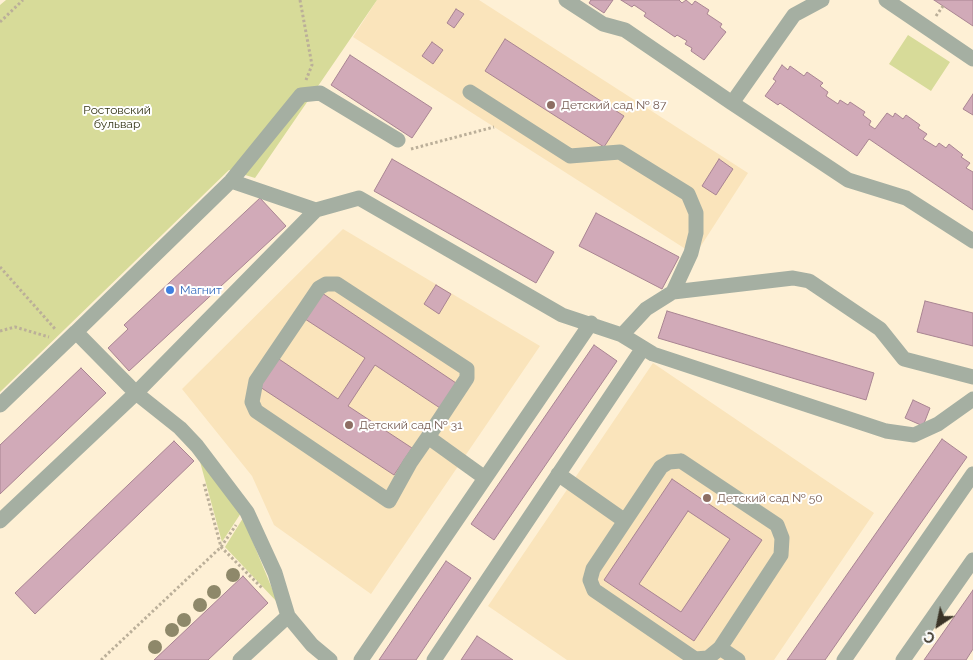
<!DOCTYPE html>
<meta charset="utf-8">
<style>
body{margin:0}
#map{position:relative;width:973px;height:660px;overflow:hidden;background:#fef0d5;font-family:Raleway,sans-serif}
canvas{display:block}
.north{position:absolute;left:913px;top:600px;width:50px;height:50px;-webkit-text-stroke:4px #fff;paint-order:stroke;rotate:214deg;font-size:14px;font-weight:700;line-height:20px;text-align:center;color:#3b3427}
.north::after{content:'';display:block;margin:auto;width:18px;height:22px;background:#3b3427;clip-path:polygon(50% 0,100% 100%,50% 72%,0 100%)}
</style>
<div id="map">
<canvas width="973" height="660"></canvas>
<div class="north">С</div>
</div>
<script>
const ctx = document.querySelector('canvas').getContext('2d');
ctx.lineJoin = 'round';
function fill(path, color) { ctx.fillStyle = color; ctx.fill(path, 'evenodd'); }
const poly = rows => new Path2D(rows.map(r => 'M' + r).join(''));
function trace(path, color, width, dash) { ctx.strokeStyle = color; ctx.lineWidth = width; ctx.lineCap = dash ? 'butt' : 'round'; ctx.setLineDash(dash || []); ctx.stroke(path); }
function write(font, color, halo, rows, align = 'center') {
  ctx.font = font + ' Raleway,sans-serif'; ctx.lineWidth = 4; ctx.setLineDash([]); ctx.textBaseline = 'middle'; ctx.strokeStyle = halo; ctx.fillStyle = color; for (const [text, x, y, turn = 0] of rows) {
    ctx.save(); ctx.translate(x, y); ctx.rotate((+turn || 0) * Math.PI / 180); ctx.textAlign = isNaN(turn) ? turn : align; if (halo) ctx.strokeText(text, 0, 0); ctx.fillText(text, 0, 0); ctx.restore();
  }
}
const built = poly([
 [377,0,479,0,748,173,695,255,353,37],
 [343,229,540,346,371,594,274,525,252,476,182,389],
 [653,363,874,513,774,660,567,660,488,606]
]);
const green = poly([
 [6,0,377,0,255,178,229,170,0,392,0,5],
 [908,35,950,62,931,91,889,64],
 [199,458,241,513,222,542],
 [243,518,278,603,225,547]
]);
const building = poly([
 [591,0,613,0,604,13,589,3,591,0],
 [621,0,679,0,682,3,686,0,692,5,695,1,709,10,707,14,722,24,720,27,726,32,704,60,691,51,692,48,685,44,687,41,677,35,675,37,644,16,646,13,634,5,632,7,621,0],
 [934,0,973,0,973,26,934,0],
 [456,9,464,14,454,28,447,23,456,9],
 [505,39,624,116,604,147,485,71,505,39],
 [432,42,443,50,433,64,422,56,432,42],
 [350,55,432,108,412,138,331,85,350,55],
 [782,65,788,70,790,66,804,76,807,72,823,83,820,86,828,92,826,96,838,104,840,100,848,105,850,102,865,112,863,115,871,121,869,125,875,129,887,113,893,117,895,113,903,119,906,115,920,125,918,128,927,134,923,139,936,147,939,143,946,148,949,144,963,155,961,157,970,163,966,168,973,172,973,210,869,139,857,156,780,103,778,105,765,96,776,81,773,79,782,65],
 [973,94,973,115,963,109,973,94],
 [392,159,554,252,536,283,374,191,392,159],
 [719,159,733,169,716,195,702,186,719,159],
 [260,198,286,226,129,371,108,348,128,329,124,325,260,198],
 [596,213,679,257,662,289,579,246,596,213],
 [436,285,451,294,439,314,424,304,436,285],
 [319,291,456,383,440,408,375,365,348,406,412,448,394,475,257,385,276,357,338,399,365,358,302,317,319,291],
 [925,301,973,313,973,346,917,332,925,301],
 [667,311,874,373,866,400,658,338,667,311],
 [594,345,617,361,494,540,471,524,594,345],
 [81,368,106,393,0,494,0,445,81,368],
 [913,400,930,408,923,426,905,418,913,400],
 [942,439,967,457,825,660,787,660,942,439],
 [174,441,194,461,35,614,15,593,174,441],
 [672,479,762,540,694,641,604,580,672,479],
 [688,511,730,539,681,612,639,584,688,511],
 [446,561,471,578,416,660,379,660,446,561],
 [243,576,268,603,208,660,154,660,243,576],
 [973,590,973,649,966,660,924,660,973,590],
 [477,636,513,660,461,660,477,636]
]);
const path = poly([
 [300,0,312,65,306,80],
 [936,16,943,6],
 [0,22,23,0],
 [411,149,494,127],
 [0,267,56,330],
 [0,331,15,327,49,337],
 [204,484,221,547,262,588],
 [101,660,221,547,236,525]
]);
const minor = poly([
 [566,0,603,24,625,30,732,103],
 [822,0,794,15,732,103,848,180,906,198,973,241],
 [886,0,973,59],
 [470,92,570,156,620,152,688,194,696,213,696,233,691,253,673,292,646,309,622,335],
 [231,181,316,210,359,198,562,315,622,335,653,354,886,431,914,435,938,424,973,399],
 [673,292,793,278,809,281,880,329,904,359,973,377],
 [76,332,231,181,301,95,320,93,398,140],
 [0,405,76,332,136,393,316,210],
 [428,437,410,463,389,501,256,411,252,402,256,381,319,288,326,284,337,284,467,369,467,378,428,437,485,478],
 [681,461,777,525,782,538,781,555,720,648,708,658,695,659,594,590,590,580,593,569,661,467,669,462,681,461],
 [558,474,625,521],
 [0,521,136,393,180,428,197,446,247,512,275,573,288,616,312,645,330,660],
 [720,648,738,660],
 [240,660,288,616],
 [361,660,591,323],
 [434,660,643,348],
 [844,660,973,474],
 [903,660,973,560]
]);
const trees = [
 [233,575],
 [214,592],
 [200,605],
 [184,620],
 [172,630],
 [155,647]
];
const markers = [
 [551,105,5,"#8d6e63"],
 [170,290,5,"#3f7fe0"],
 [349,425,5,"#8d6e63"],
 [707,498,5,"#8d6e63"]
];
const educationNames = [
 ["Детский сад № 87",561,105],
 ["Детский сад № 31",359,425],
 ["Детский сад № 50",717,498]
];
const parkNames = [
 ["Ростовский",117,110],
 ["бульвар",117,124]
];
const shopNames = [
 ["Магнит",180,290]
];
fill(built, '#fae4bb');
fill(green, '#d7db99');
fill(building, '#d1aab8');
trace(building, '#a98492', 1);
trace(path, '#bbaf99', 3, [2.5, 2.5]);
trace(minor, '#a5afa2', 15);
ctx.fillStyle = '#8e886a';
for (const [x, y] of trees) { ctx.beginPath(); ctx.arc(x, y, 7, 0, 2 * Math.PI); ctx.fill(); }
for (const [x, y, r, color] of markers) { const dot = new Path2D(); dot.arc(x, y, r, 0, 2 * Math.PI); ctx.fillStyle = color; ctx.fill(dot); trace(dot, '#fff', 2); }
write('12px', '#785e54', '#fff', educationNames, 'left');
write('12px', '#323313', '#fff', parkNames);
write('12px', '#366cbe', '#fff', shopNames, 'left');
</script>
